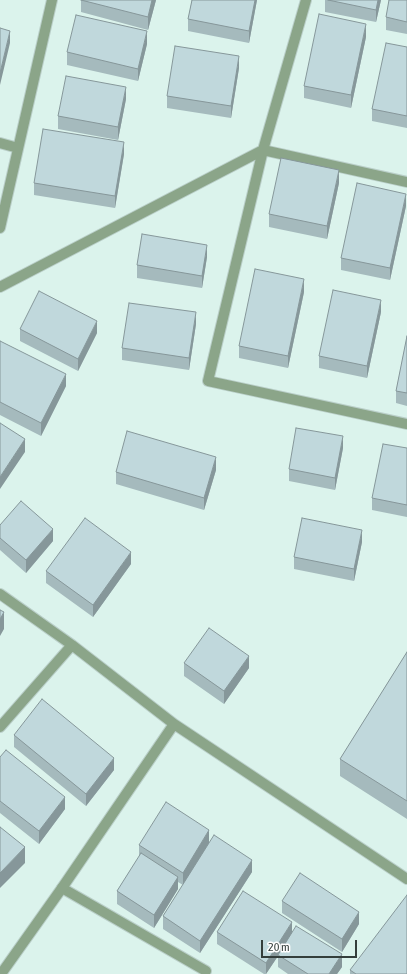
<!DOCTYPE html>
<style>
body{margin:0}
#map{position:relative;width:407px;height:974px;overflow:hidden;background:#dbf3ec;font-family:"Asap Condensed",sans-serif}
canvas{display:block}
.scale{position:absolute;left:261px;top:940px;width:96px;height:18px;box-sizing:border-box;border:2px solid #343e3b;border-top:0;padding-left:5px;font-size:12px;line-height:14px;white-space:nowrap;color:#343e3b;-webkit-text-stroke:3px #fff;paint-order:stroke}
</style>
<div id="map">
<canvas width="407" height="974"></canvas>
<div class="scale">20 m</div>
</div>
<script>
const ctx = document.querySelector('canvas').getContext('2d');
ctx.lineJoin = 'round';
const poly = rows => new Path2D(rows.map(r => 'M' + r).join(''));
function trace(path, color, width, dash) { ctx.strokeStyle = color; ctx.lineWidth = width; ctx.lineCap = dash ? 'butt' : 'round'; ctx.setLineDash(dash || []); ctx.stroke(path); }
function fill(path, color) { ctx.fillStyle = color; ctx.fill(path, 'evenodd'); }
const service = poly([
 [62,888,206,971]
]);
const minor = poly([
 [306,0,263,150,208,381,407,424],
 [0,143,18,148],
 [0,228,52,0],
 [0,287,263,150,407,182],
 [0,594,72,645,174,724,407,879],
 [0,727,72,645],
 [1,974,62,888,174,724]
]);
const wall = poly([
 [81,0,156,0,148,30,81,12],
 [192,0,257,0,249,43,188,31,188,19],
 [325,0,381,0,376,22,325,12],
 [407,0,407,34,386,30,386,17],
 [366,37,351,108,304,98,304,86],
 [147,44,138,81,67,65,67,52],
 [407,47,407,128,372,121,372,109],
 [239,68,231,118,167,108,167,96],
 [126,99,118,140,58,129,58,116],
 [124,154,115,208,34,195,34,183],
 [339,183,327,239,269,227,269,214],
 [406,206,390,280,341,270,341,258],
 [207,257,202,288,137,278,137,265],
 [304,292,288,368,239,358,239,346],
 [381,312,367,378,319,368,319,356],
 [196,324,189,370,122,360,122,348],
 [20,329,97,333,78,371,20,341],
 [407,336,407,406,396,403,396,391],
 [0,341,66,386,41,436,0,415],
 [343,448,335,490,289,481,289,469],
 [407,448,407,517,372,510,372,498],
 [216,470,204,510,116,484,116,472],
 [0,525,53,541,26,573,0,550],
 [362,542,354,581,294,569,294,557],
 [131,564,93,617,46,583,46,571],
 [407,652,407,819,340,776,340,759],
 [184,663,249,668,224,704,184,676],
 [14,735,114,770,86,806,14,747],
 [0,757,65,809,39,844,0,813],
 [209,843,252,872,200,953,163,929,163,916,183,885,178,882,178,889,154,928,117,904,117,891,139,857,139,845],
 [282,901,359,924,342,952,282,913],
 [217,932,292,933,342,967,337,974,288,974,278,967,278,956,266,974,264,974,217,944],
 [350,970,407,974,350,974]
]);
const shadedWall = poly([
 [152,0,156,0,148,30,148,17],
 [255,0,257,0,249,43,249,31],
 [378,0,381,0,376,22,376,10],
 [366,24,366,37,351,108,351,95],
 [10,31,10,43,0,85,0,73],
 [147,31,147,44,138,81,138,69],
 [239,56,239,68,231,118,231,106],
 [126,87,126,99,118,140,118,127],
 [124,142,124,154,115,208,115,196],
 [339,170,339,183,327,239,327,226],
 [406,194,406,206,390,280,390,268],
 [207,245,207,257,202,288,202,276],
 [304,279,304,292,288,368,288,356],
 [381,300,381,312,367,378,367,366],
 [196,312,196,324,189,370,189,358],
 [97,321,97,333,78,371,78,359],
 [66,374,66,386,41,436,41,423],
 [343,436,343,448,335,490,335,478],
 [25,439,25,452,0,489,0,477],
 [216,457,216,470,204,510,204,498],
 [53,529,53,541,26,573,26,560],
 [362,530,362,542,354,581,354,569],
 [131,552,131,564,93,617,93,605],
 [4,612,4,629,0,636,0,619],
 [249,656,249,668,224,704,224,691],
 [114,758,114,770,86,806,86,794],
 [65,797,65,809,39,844,39,831],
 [209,830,209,843,183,885,183,873],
 [25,847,25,863,0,888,0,873],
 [252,860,252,872,200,953,200,941],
 [178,877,178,889,154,928,154,915],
 [359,912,359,924,342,952,342,939],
 [292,922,292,934,278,955,278,956,266,974,266,963],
 [342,954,342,967,337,974,329,974]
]);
const building = poly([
 [81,0,152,0,148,17,81,0],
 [192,0,255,0,249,31,188,19,192,0],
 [328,0,378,0,376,10,328,0],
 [389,0,407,0,407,22,386,17,389,0],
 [319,14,366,24,351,95,304,86,319,14],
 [76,15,147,31,138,69,67,52,76,15],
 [0,28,10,31,0,73,0,28],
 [386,43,407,47,407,116,372,109,386,43],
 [175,46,239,56,231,106,167,96,175,46],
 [66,76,126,87,118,127,58,116,66,76],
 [43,129,124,142,115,196,34,183,43,129],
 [281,158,339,170,327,226,269,214,281,158],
 [357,183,406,194,390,268,341,258,357,183],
 [142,234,207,245,202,276,137,265,142,234],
 [255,269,304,279,288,356,239,346,255,269],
 [333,290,381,300,367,366,319,356,333,290],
 [39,291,97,321,78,359,20,329,39,291],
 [129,303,196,312,189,358,122,348,129,303],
 [407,336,407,393,396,391,407,336],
 [0,341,66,374,41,423,0,402,0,341],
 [0,423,25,439,0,477,0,423],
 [296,428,343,436,335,478,289,469,296,428],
 [127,431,216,457,204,498,116,472,127,431],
 [383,444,407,448,407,505,372,498,383,444],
 [21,501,53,529,26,560,0,538,0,525,21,501],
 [85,518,131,552,93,605,46,571,85,518],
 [302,518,362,530,354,569,294,557,302,518],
 [0,610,4,612,0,619,0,610],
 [209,628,249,656,224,691,184,663,209,628],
 [407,652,407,801,340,759,407,652],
 [42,699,114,758,86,794,14,735,42,699],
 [6,750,65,797,39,831,0,801,0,757,6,750],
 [166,802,209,830,183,873,139,845,166,802],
 [0,827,25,847,0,873,0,827],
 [214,835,252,860,200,941,163,916,214,835],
 [141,853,178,877,154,915,117,891,141,853],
 [300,873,359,912,342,939,282,901,300,873],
 [243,891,292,922,266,963,217,932,243,891],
 [407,895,407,974,356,974,350,970,407,895],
 [296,926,342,954,329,974,308,974,278,955,296,926]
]);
trace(service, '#bacfc9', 12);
trace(minor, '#bacfc9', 12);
trace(service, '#8ba589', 10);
trace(minor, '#8ba589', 10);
fill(wall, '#a5babd');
fill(shadedWall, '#86979a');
fill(building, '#c0d8dc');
trace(building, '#86979a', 1);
</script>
